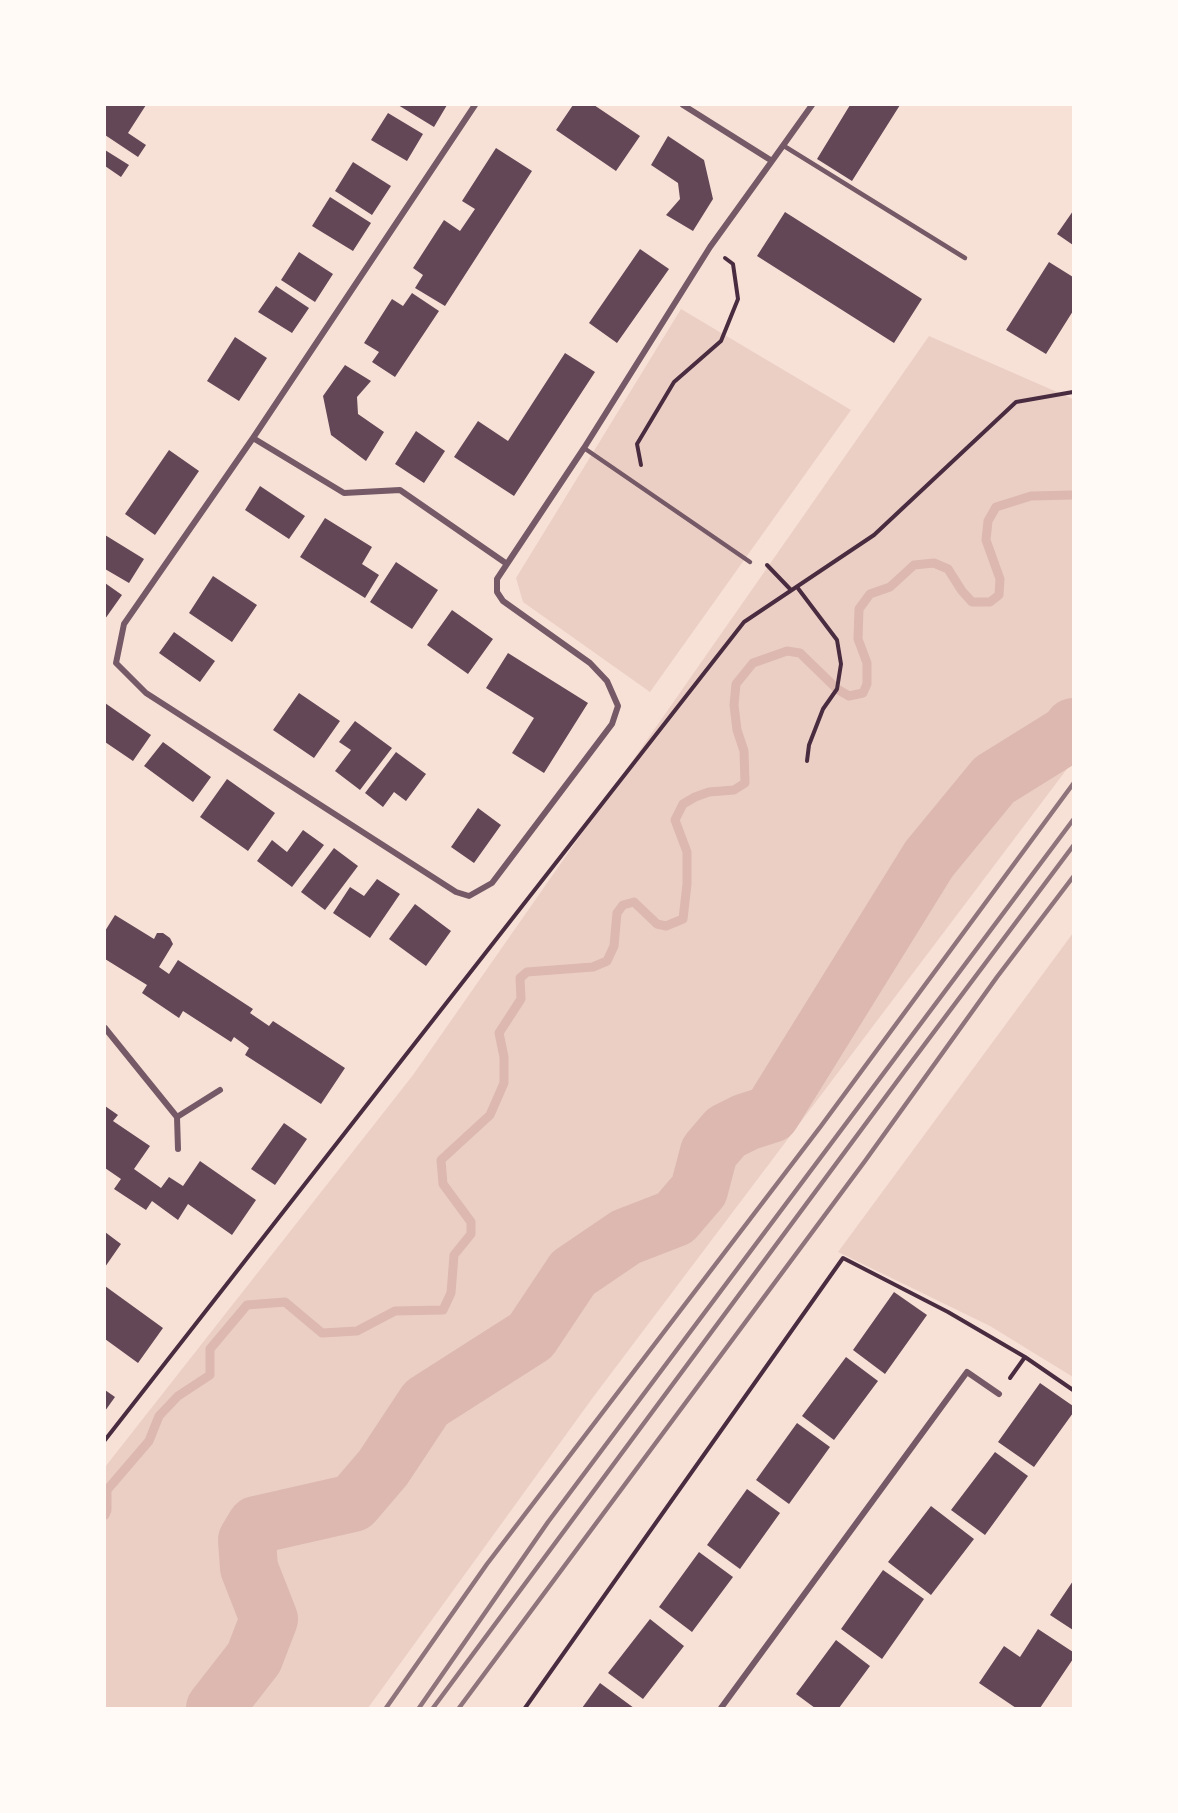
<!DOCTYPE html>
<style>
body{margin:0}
#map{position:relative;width:1178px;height:1813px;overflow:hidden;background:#f7e1d7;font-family:"PT Sans Narrow",sans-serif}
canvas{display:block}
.frame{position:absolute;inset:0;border:106px solid #fffaf5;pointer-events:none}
</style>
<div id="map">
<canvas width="1178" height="1813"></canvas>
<div class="frame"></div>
</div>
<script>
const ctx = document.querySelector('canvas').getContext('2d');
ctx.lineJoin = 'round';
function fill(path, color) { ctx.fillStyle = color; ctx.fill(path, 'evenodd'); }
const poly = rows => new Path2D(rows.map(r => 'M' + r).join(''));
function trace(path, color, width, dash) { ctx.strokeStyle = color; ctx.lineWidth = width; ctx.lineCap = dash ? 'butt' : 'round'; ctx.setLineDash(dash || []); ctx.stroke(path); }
const green = poly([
 [681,309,851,410,650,692,523,602,516,578],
 [929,336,1073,399,1073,761,594,1396,368,1708,105,1708,105,1467,413,1075],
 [1073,933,1073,1377,990,1326,838,1252]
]);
const stream = poly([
 [105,1515,107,1510,107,1490,149,1441,159,1416,178,1396,210,1375,210,1349,247,1305,285,1302,322,1333,357,1331,395,1311,443,1310,451,1293,454,1255,471,1234,471,1222,443,1184,441,1160,490,1115,504,1083,504,1057,499,1033,521,999,520,978,527,972,593,967,607,961,614,946,617,913,623,905,634,902,657,924,666,926,683,919,687,884,687,852,675,820,683,804,695,797,709,792,734,790,745,783,744,751,737,730,734,705,736,684,753,663,787,651,800,653,837,689,849,696,863,693,867,684,867,663,858,639,859,609,870,594,890,587,914,565,934,563,948,569,962,591,972,602,990,602,999,595,1000,579,986,540,988,521,996,507,1031,496,1073,495]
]);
const river = poly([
 [215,1708,254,1658,269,1619,249,1568,247,1540,256,1525,353,1503,383,1468,426,1403,531,1336,573,1273,626,1237,675,1218,699,1190,709,1152,726,1132,746,1122,771,1114,929,859,994,780,1068,734,1073,727]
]);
const building = poly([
 [105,105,146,105,128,133,146,145,138,157,105,135],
 [398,105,447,105,434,127],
 [573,105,594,105,640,136,616,171,556,130],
 [850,105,900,105,852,181,817,159],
 [388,113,423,134,407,161,371,140],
 [668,136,704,160,713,199,693,231,666,215,680,199,678,183,651,165],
 [496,148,532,171,445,306,415,288,423,275,413,268,444,220,460,231,475,209,462,201],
 [105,150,129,165,121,177,105,166],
 [353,162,391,186,372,215,335,191],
 [330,197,371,223,353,251,312,226],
 [1073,211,1073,245,1057,234],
 [785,212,922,299,894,343,757,256],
 [640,249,669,269,617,343,589,323],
 [299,252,333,274,315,302,281,280],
 [1049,262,1073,277,1073,311,1046,354,1006,330],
 [276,286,309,308,292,333,258,312],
 [412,293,439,311,395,377,372,362,379,352,364,343,392,299,403,306],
 [235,337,267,358,239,401,207,381],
 [565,353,595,372,514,496,454,457,478,421,508,441],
 [345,365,371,381,357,397,358,414,384,432,366,461,331,435,323,396],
 [416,431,445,451,424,483,395,464],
 [169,450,199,471,155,535,125,514],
 [260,486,305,516,289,539,245,510],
 [325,518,372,547,362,564,379,575,365,598,300,557],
 [105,535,144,559,129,583,105,569],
 [396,562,438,590,412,629,370,602],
 [213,576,257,605,232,642,189,613],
 [105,583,122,595,105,619],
 [452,610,493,639,468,674,427,645],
 [174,632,215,661,200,682,159,653],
 [508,653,588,703,544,773,512,753,534,718,486,688],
 [299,693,340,721,314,758,273,730],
 [105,703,151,735,133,761,105,742],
 [355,721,392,748,360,790,335,771,351,750,339,742],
 [163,742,211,777,193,802,144,766],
 [396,752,426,774,406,801,394,792,383,807,365,793],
 [227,779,275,813,248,851,200,817],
 [478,808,501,825,474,863,451,847],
 [303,830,324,845,292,887,257,861,272,840,287,852],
 [334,848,358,866,325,910,301,892],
 [377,879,400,894,370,938,333,913,350,887,364,896],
 [415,904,451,931,426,966,389,939],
 [115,915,154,939,157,933,163,933,170,938,173,944,159,967,169,974,178,960,253,1009,250,1013,269,1026,273,1021,345,1068,321,1104,245,1055,249,1048,234,1037,231,1042,183,1011,179,1018,142,993,147,985,105,959,105,931],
 [105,1106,118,1115,113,1121,150,1146,134,1169,161,1188,169,1177,183,1186,200,1161,256,1200,232,1235,188,1204,178,1220,152,1201,146,1210,114,1189,121,1179,105,1168],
 [284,1123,307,1139,275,1185,251,1169],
 [105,1232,121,1244,105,1267],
 [105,1286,163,1328,138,1363,105,1339],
 [894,1292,927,1315,885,1374,853,1350],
 [846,1357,878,1381,834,1440,802,1416],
 [1040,1383,1073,1406,1073,1413,1034,1467,998,1442],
 [105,1390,115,1397,105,1411],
 [797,1423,830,1447,789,1504,756,1480],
 [995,1452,1028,1476,985,1535,951,1510],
 [747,1489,780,1513,740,1569,707,1545],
 [931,1506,974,1539,931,1595,888,1562],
 [699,1552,733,1577,692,1632,659,1607],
 [883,1570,924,1599,882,1659,841,1629],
 [1073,1581,1073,1630,1050,1615],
 [650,1619,684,1646,643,1699,608,1673],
 [1038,1629,1073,1652,1073,1659,1040,1708,1016,1708,979,1683,1004,1646,1020,1657],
 [836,1640,870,1666,839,1708,815,1708,796,1694],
 [600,1683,634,1708,582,1708]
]);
const path = poly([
 [641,465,637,444,674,382,721,341,738,299,733,264,725,258],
 [767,565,791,590],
 [797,587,837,640,841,664,837,689,823,709,809,745,807,761],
 [1010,1378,1025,1357,1073,1390],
 [105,1440,744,622,874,535,1016,402,1073,392],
 [525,1708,843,1258,948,1312,1025,1357]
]);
const service = poly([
 [784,146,965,258],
 [584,448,750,562]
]);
const minor = poly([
 [475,105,253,438,124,624,116,663,146,693,456,892,469,896,492,883,612,724,618,706,607,681,590,663,503,601,497,592,497,579,584,448,710,247,772,161],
 [683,105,772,161,812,105],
 [253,438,344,493,400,490,507,564],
 [105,1028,177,1117],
 [178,1149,177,1117,220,1090],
 [721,1708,967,1372,999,1394]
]);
const rail = poly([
 [386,1708,487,1564,821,1126,1073,784],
 [419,1708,548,1522,1073,820],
 [433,1708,904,1072,1073,846],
 [459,1708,865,1161,997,977,1073,877]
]);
fill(green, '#ebcfc5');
trace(stream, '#dcb8b0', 9);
trace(river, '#dcb8b0', 58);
fill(building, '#644757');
trace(path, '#4a2c40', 4);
trace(service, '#755966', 4.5);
trace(minor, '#755966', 6);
trace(rail, '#8f747c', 4.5);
</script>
